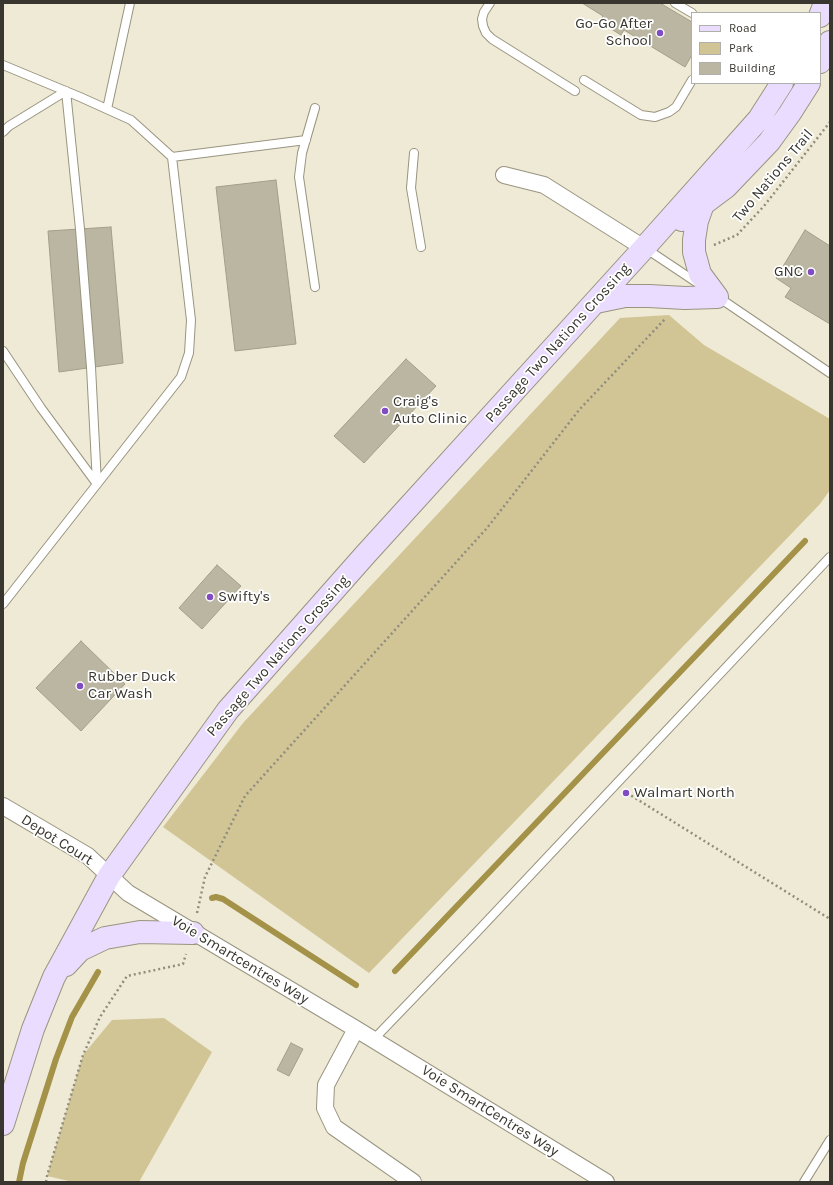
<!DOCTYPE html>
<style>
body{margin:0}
#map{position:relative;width:833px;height:1185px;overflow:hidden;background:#efead5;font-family:Karla,sans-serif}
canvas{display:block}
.frame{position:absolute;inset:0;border:4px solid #38362e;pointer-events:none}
.legend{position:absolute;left:691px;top:12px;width:130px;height:72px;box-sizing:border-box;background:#fff;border:1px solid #afafab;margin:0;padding:5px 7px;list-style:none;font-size:12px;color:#38362e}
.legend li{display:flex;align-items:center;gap:8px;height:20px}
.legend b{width:20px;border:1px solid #afafab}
</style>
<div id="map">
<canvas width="833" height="1185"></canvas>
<div class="frame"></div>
<ul class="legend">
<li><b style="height:5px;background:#eadcfe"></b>Road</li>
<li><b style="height:11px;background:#d1c596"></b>Park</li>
<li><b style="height:11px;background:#bbb6a1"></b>Building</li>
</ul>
</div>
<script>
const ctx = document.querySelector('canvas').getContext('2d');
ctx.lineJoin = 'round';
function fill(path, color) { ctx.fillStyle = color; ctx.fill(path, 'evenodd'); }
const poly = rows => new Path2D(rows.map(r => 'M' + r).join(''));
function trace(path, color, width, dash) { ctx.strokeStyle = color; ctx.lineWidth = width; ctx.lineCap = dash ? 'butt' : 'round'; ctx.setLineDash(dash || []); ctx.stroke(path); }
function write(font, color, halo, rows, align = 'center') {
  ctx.font = font + ' Karla,sans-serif'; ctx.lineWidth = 3.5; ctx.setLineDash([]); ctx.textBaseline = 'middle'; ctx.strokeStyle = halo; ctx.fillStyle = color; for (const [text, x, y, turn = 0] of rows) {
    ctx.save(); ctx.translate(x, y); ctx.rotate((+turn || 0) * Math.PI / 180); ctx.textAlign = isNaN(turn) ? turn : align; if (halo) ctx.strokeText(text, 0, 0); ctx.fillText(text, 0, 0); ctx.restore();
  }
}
const green = poly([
 [669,315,704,345,830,419,830,490,820,504,369,973,163,827,243,723,620,318],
 [164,1018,212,1052,139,1182,73,1182,47,1176,83,1055,112,1020]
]);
const stream = poly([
 [212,898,216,897,223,899,356,985],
 [395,971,805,541],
 [19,1182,23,1163,56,1059,72,1017,98,972]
]);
const building = poly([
 [582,3,660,3,692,22,692,55,685,67,624,30,621,35,600,22,603,16,582,3],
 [276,180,296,344,235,351,216,187,276,180],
 [111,227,123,363,59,372,48,231,111,227],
 [805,230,830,246,830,324,785,297,791,288,776,278,805,230],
 [406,359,436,386,364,463,334,436,406,359],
 [217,565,241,586,202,629,179,608,217,565],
 [81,641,125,684,81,731,36,688,81,641],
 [291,1043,303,1049,289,1076,277,1070,291,1043]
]);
const path = poly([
 [714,245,737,235,764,206,830,122],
 [627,793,830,919],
 [197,913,205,877,245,796,487,528,579,410,665,319],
 [46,1182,47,1176,83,1055,100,1017,127,976,183,964,186,954]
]);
const service = poly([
 [490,3,484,12,482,19,483,26,486,33,492,39,575,91],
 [675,3,692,13],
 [3,65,80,97,131,120,172,157,191,320,189,353,181,377,3,604],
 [584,80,641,115,655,117,669,112,676,107,692,80],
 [107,109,130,3],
 [3,132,9,126,66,91,80,229,91,367,97,484],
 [414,153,411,188,421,247],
 [172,157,306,140],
 [645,248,699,284],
 [315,287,299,177,302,153,315,108],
 [718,297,830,373],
 [3,351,41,408,97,484],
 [374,1039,474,935,830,557],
 [804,1182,830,1140]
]);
const minor = poly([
 [504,175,544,185,644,248],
 [3,806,88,856,128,893,356,1029,606,1182],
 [356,1029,326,1085,325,1108,334,1127,413,1182]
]);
const secondary = poly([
 [820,16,825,3],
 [820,62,830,42],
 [703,204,697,221,694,240,694,252,700,274,717,297],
 [682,220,726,187,769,142,790,113,809,83],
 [596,302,625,296,649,296,685,298,717,297],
 [66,965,80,950,105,938,140,932,193,933],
 [3,1124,33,1029,54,977,109,876,228,710,365,555,644,248,759,119,782,83]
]);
const markers = [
 [660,33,4,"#814bc2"],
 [811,272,4,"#814bc2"],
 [385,411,4,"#814bc2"],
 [210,597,4,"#814bc2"],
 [80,686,4,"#814bc2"],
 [626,793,4,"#814bc2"]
];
const poiNames = [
 ["Go-Go After",652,24,"right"],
 ["School",652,41,"right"],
 ["GNC",803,272,"right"],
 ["Craig's",393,402],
 ["Auto Clinic",393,419],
 ["Swifty's",218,597],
 ["Rubber Duck",88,677],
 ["Car Wash",88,694],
 ["Walmart North",634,793]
];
const streetNames = [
 ["Two Nations Trail",773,176,-50],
 ["Passage Two Nations Crossing",558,343,-48],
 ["Passage Two Nations Crossing",278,656,-49],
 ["Depot Court",57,840,32],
 ["Voie Smartcentres Way",240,960,31],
 ["Voie SmartCentres Way",490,1111,32]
];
fill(green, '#d1c596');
trace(stream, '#a49249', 6);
fill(building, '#bbb6a1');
trace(building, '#a39e8a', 1);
trace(service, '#999480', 10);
trace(minor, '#999480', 18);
trace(secondary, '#999480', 24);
trace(path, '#908d7e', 2.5, [2, 3]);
trace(service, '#fff', 8);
trace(minor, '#fff', 16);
trace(secondary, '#eadcfe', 22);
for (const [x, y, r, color] of markers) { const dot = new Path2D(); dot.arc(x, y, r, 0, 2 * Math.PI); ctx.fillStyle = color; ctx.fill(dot); trace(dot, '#fff', 1.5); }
write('15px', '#38362e', '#fff', poiNames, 'left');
write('15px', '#38362e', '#fff', streetNames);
</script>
